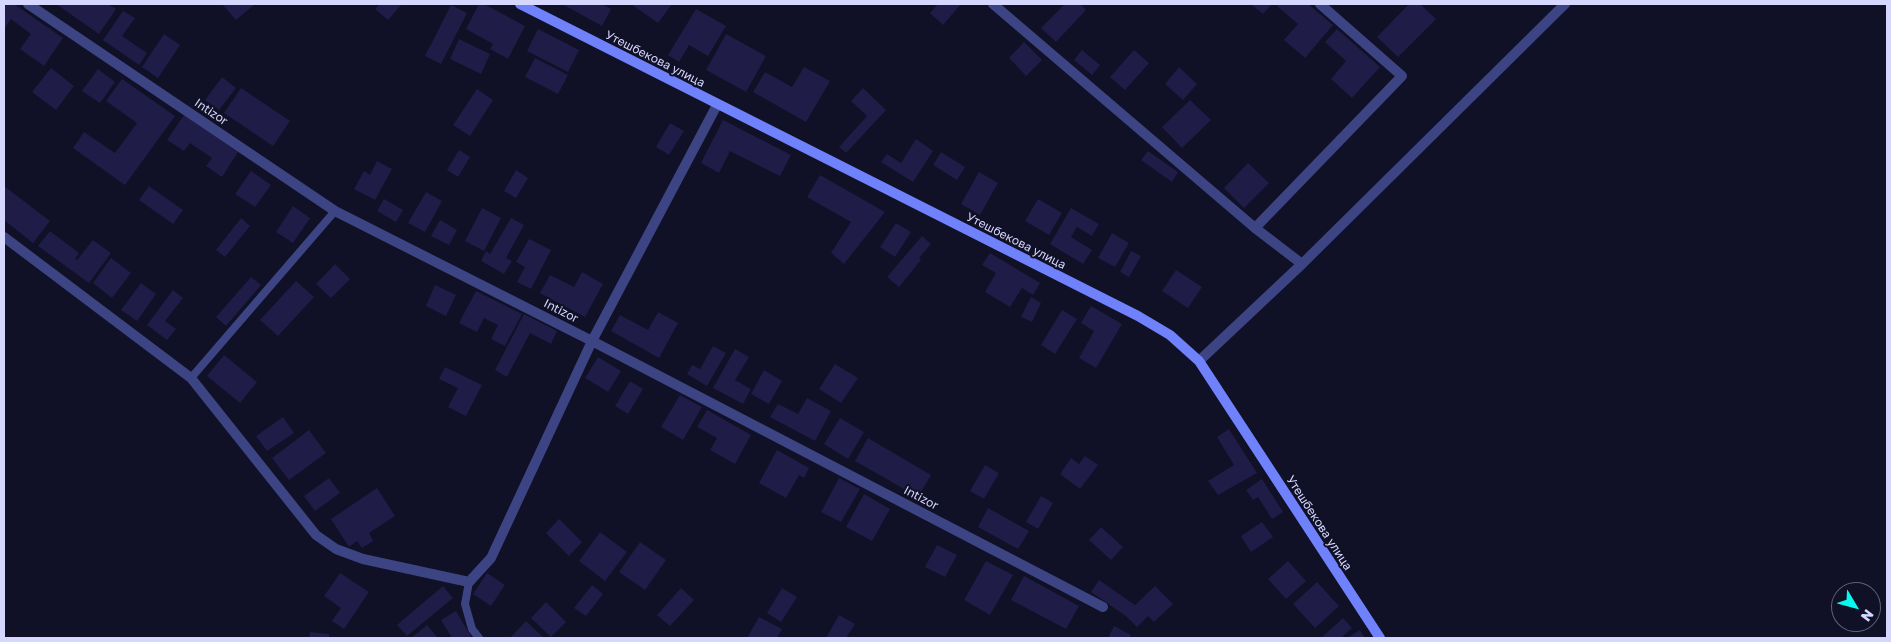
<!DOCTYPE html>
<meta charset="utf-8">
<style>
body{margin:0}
#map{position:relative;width:1891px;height:642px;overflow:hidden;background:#101026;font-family:"Golos Text",sans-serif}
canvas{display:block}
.frame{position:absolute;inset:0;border:5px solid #d6d7fe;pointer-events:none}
.north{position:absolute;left:1831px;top:582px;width:50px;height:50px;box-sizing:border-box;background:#101026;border:1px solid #5f607c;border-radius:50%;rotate:127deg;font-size:14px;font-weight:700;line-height:20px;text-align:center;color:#d6d7fe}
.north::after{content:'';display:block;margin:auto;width:18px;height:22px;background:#07f9ed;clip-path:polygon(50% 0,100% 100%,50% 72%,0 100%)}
</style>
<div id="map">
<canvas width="1891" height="642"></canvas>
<div class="frame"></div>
<div class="north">N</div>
</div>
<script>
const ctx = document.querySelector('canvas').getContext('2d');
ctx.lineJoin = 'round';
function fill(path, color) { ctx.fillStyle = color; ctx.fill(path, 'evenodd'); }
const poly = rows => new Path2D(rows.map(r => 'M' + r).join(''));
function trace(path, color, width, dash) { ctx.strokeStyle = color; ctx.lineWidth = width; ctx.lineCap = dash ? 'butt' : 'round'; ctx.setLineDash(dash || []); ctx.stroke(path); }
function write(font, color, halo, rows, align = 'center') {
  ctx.font = font + ' "Golos Text",sans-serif'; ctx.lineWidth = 4; ctx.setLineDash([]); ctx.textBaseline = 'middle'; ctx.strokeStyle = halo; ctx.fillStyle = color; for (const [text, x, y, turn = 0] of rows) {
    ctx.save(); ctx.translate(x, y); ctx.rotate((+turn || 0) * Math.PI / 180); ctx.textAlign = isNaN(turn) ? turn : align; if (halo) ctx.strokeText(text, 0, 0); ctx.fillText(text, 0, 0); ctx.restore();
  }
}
const building = poly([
 [6,4,14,4,63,38,44,66,20,49,31,34,11,19,4,29,4,7],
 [56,4,108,4,116,9,99,34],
 [222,4,255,4,236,20],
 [380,4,402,4,388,20,375,9],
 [479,4,484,4,525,26,508,59,490,49,493,44,466,29],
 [562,4,601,4,611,9,602,26],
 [631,4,672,4,658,23],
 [938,4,961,4,943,25,930,13],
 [1065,4,1080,4,1086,10,1056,42,1041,28],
 [1251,4,1272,4,1263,14],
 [1279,4,1308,4,1333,25,1305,58,1284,40,1298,24,1277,6],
 [1409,4,1420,4,1436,19,1398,57,1377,37],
 [451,5,467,13,441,64,425,56],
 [696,9,726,26,708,56,689,45,679,62,668,55],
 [123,11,135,18,122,36,147,53,139,65,103,40],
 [538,29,579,50,568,72,527,51],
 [1337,29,1380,67,1352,98,1331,79,1346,61,1325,42],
 [164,34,180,45,158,78,142,67],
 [726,34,766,56,746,92,706,70],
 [459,39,490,54,481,74,450,59],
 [1024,42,1042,60,1026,76,1009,58],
 [1082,50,1100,65,1092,75,1074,60],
 [1134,50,1149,63,1125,90,1110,77],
 [535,58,568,75,558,94,525,77],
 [804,67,830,81,806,122,753,92,765,72,792,87],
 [1179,67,1197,84,1183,100,1165,84],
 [51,68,74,86,56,110,32,92],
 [98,69,115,82,100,103,82,91],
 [222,77,236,88,219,110,205,100],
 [122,79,175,116,125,185,73,148,84,132,115,153,137,123,106,101],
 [241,88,290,121,273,146,224,113],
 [863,88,886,110,846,153,839,147,867,116,851,101],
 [477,89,493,100,470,136,453,125],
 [1190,100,1211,120,1182,148,1162,127],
 [184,115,238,152,222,177,206,166,212,158,190,143,184,151,167,140],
 [723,120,791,155,780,176,730,151,719,173,701,163],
 [670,123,684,131,669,155,656,147],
 [916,139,933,151,913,182,881,162,887,154,901,163],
 [459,150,470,157,458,177,447,170],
 [1148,151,1178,172,1172,182,1141,160],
 [941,152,965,167,957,180,933,165],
 [377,161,392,169,375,200,354,189,364,171,370,175],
 [1248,163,1269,183,1244,208,1224,188],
 [516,170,528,178,516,198,504,191],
 [251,171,271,185,255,207,235,194],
 [979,172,998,183,980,215,961,204],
 [820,175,885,212,844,264,831,253,851,222,807,197],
 [4,186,50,221,33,243,4,220],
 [149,186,183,210,173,224,139,200],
 [426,192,442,201,425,232,408,223],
 [384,199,403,210,396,222,377,211],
 [1038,199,1062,213,1049,235,1025,221],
 [293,206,310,218,293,243,276,232],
 [482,208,501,218,484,251,465,241],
 [1071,208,1099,224,1092,236,1077,227,1071,237,1092,250,1083,264,1050,244],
 [241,218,250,226,225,257,216,250],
 [511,218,524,225,506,258,512,261,504,274,481,261,486,251,490,254],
 [440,220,457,230,449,245,431,236],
 [896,223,911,232,895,257,880,247],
 [50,231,79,253,75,259,77,260,93,240,111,253,89,283,38,246],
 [1112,233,1129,243,1115,267,1098,258],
 [922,236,931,244,919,258,921,260,899,287,887,277],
 [529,239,551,250,531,289,517,282,525,267,516,262],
 [1131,251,1141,256,1129,277,1120,272],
 [990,253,1040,283,1033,295,1022,288,1010,307,985,292,996,273,982,265],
 [111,258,131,273,112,298,93,283],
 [335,264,350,279,331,298,316,284],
 [1176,270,1202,287,1188,308,1162,291],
 [582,272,603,284,585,317,540,293,550,275,574,287],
 [251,277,261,285,226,326,216,317],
 [296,281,314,297,278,336,260,320],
 [141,283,156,294,137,321,121,310],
 [435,285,456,295,446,316,426,306],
 [173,290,183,298,165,321,176,329,167,340,147,325],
 [476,291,522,314,505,346,491,339,498,325,484,318,477,332,459,323],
 [1031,297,1041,303,1032,322,1021,317],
 [1091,306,1122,324,1096,368,1079,358,1094,331,1081,323],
 [1062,310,1077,319,1055,354,1041,345],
 [658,312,678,323,659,358,611,331,620,315,648,330],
 [524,314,557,331,551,344,530,333,507,377,495,370],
 [713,346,726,353,707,386,687,374,692,365,700,369],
 [735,349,749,357,735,380,751,389,743,404,713,388],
 [224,355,257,382,240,403,207,376],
 [598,357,621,371,608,392,585,378],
 [835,364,858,378,841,403,819,389],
 [445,367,482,385,466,416,448,407,458,388,439,379],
 [764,370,782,381,769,404,751,394],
 [630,381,643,389,628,414,615,406],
 [680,395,702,407,683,440,661,427],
 [807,398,831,411,815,441,770,417,778,404,798,414],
 [707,410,751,435,735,464,710,450,717,438,697,427],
 [283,417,294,433,267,451,256,436],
 [840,418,864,432,848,459,824,444],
 [1229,429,1257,473,1218,495,1208,481,1234,465,1217,437],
 [309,430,326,453,289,480,272,458],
 [868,438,931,475,918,497,855,461],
 [777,450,809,468,804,478,799,475,786,498,759,483],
 [1085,456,1098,465,1080,489,1060,474,1071,458,1079,464],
 [985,465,999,473,984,499,970,491],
 [329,478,340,493,315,511,304,496],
 [839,478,860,489,841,522,821,512],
 [1262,479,1283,512,1272,519,1258,497,1253,500,1246,490],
 [377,488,395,516,369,533,373,541,362,548,357,541,349,547,331,519],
 [864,494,890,509,872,541,846,527],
 [1041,496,1053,503,1038,529,1026,522],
 [988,508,1029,531,1018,549,978,527],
 [559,519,582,542,569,556,546,533],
 [1262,522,1273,537,1251,552,1241,536],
 [1101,527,1123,547,1111,560,1089,540],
 [600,532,627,552,605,581,579,561],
 [640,542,666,560,645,590,619,572],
 [937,545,957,555,945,577,925,567],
 [986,561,1013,575,990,615,964,600],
 [1288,561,1306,581,1286,599,1268,579],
 [340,573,369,592,344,629,332,621,341,608,324,596],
 [487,573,505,585,491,606,473,594],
 [1024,576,1079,606,1066,629,1011,600],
 [1099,580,1135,605,1155,586,1173,604,1154,622,1148,616,1137,627,1126,616,1091,592],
 [1317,582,1339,606,1315,628,1293,604],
 [592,585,603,594,586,616,574,608],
 [443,586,453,598,407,636,397,625],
 [681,588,694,600,670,626,657,615],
 [782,588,797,597,781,622,767,613],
 [546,602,566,622,551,637,531,618],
 [456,611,472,638,452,638,441,620],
 [839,615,855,624,846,638,826,638],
 [759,617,782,629,777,638,747,638],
 [1343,618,1352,628,1341,638,1321,638],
 [526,621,544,638,510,638],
 [427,625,438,638,411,638],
 [1114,626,1131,635,1129,638,1108,638],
 [1360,630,1365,638,1347,638],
 [310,632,329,634,329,638,309,638]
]);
const service = poly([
 [191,378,335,211],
 [469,582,465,604,472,629,479,638]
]);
const minor = poly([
 [28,4,335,211,592,341,1103,607],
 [993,4,1255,228,1302,264],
 [1255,228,1402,76,1320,4],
 [4,237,191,378,316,535,336,549,363,559,469,582,491,558,592,341,717,105],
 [1199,361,1302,264,1565,4]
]);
const secondary = poly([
 [520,4,1138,316,1170,335,1199,361,1380,638]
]);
const streetNames = [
 ["Утешбекова улица",655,59,27],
 ["Intizor",211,112,34],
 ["Утешбекова улица",1016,241,27],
 ["Intizor",561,311,27],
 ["Intizor",921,498,28],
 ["Утешбекова улица",1319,523,57]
];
fill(building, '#1f1c47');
trace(service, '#3c4484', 8);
trace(minor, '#3c4484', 10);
trace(secondary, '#6f81fb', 10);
write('12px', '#d6d7fe', '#101026', streetNames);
</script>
